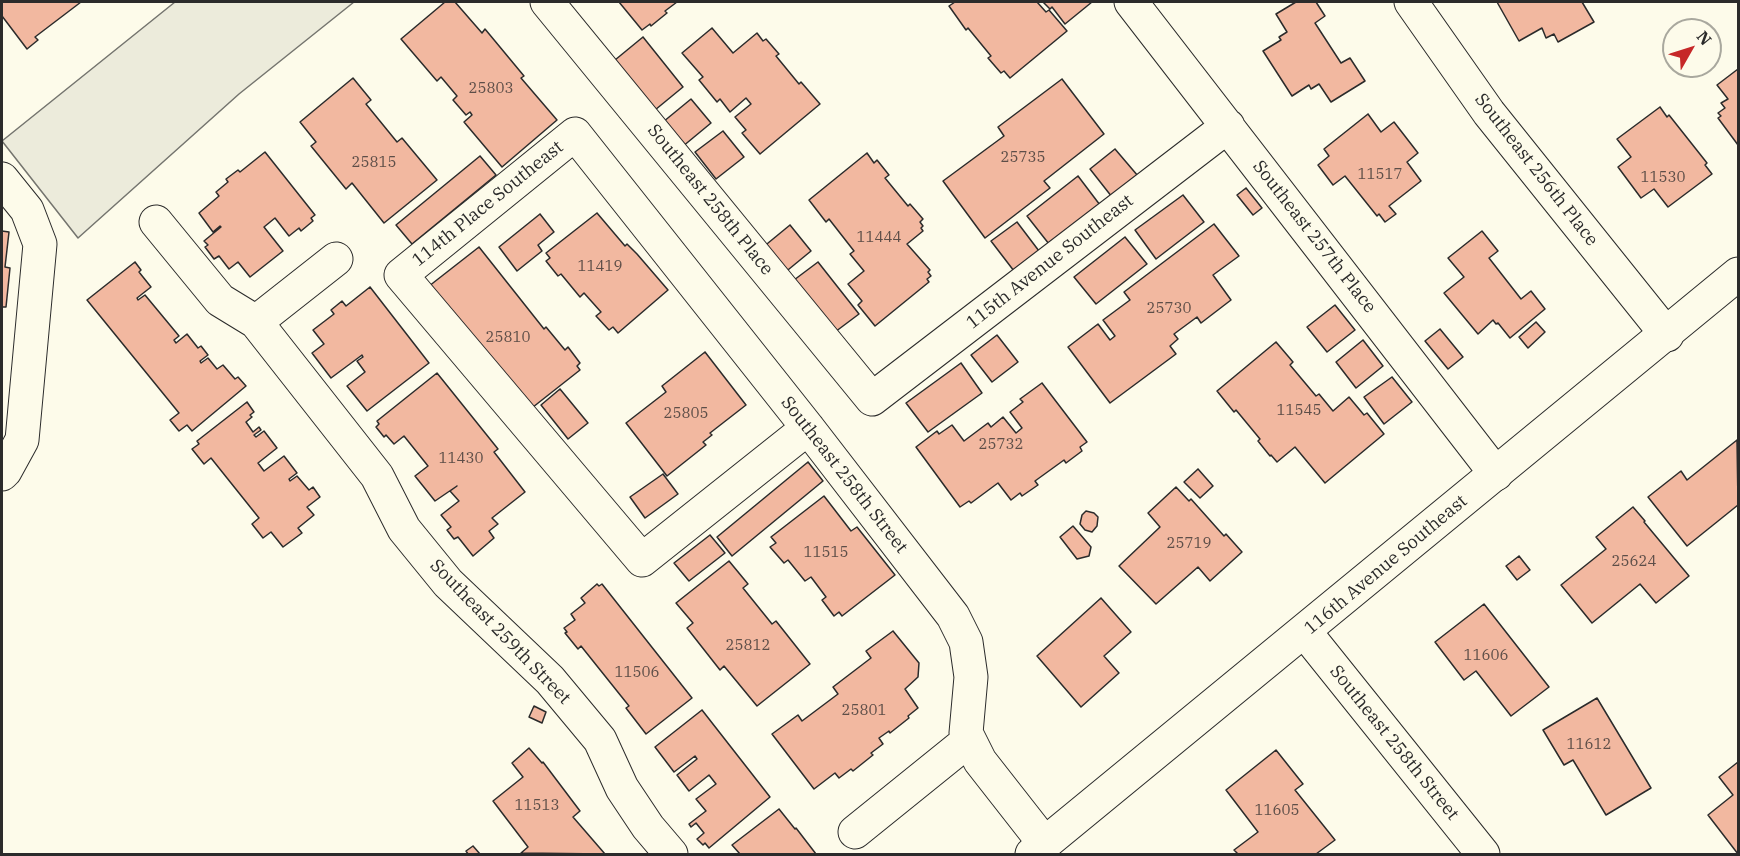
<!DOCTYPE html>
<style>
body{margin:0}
#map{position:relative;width:1740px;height:856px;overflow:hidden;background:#fdfbea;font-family:"IBM Plex Serif",serif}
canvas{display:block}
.frame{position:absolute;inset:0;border:3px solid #2b2b2b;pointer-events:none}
.north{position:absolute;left:1662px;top:18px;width:60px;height:60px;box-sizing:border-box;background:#fdfbea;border:2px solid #a9a89e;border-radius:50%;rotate:51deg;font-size:16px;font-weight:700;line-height:24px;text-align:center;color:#2b2b2b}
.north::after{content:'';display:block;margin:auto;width:21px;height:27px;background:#c62828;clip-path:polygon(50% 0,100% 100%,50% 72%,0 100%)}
</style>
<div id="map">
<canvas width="1740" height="856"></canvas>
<div class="frame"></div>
<div class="north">N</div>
</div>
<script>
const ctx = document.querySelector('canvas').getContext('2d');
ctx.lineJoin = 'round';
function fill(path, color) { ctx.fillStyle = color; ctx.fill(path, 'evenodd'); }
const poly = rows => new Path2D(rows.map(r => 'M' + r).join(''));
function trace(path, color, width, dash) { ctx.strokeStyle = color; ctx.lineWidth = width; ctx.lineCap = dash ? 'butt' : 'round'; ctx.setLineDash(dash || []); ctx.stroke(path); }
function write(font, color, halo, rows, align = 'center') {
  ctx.font = font + ' "IBM Plex Serif",serif'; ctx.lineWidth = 4.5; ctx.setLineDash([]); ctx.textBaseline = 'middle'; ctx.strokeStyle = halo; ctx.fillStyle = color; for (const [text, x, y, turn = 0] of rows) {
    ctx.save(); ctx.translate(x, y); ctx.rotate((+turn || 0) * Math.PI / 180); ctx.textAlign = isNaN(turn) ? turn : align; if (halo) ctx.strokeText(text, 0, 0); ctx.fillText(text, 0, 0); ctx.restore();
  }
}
const green = poly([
 [175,2,354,2,239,94,78,238,2,141,175,2]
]);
const building = poly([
 [2,2,81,2,35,37,38,40,27,49,2,16,2,2],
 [445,2,455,2,482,33,485,29,524,76,521,78,557,120,502,167,464,122,472,115,470,112,466,115,453,100,457,96,441,77,437,81,401,39,445,2],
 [619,2,677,2,665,11,667,13,651,26,650,24,642,30,619,2],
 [955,2,1037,2,1046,12,1049,10,1067,31,1010,78,1004,71,1001,73,988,58,991,56,968,28,966,30,949,6,955,2],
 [1043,2,1092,2,1065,24,1052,7,1050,9,1043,2],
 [1296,2,1316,2,1325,16,1315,23,1341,63,1350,58,1365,81,1331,102,1319,84,1311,89,1309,85,1292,96,1263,51,1281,40,1279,37,1287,32,1276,14,1296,2],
 [1497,2,1582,2,1594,22,1558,42,1554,34,1546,38,1542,28,1519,41,1497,2],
 [712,28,733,53,757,33,763,41,766,39,779,54,776,56,799,84,801,82,820,104,760,154,742,133,746,130,735,117,751,104,746,98,730,112,720,99,717,102,699,80,703,77,682,53,712,28],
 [643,37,683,87,655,110,615,60,643,37],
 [1738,69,1738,145,1718,118,1721,116,1718,113,1725,108,1721,103,1728,99,1717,85,1738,69],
 [353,78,371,100,366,104,397,142,402,138,437,180,384,223,352,183,346,189,311,146,316,142,300,122,353,78],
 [1062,79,1104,134,1044,181,1050,188,985,238,943,181,1004,136,998,127,1062,79],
 [691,99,711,123,682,147,663,122,691,99],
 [1660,107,1667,117,1669,115,1707,163,1705,165,1712,174,1668,207,1654,189,1641,198,1618,167,1631,157,1617,139,1660,107],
 [1368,114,1381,132,1394,122,1418,153,1407,162,1421,181,1389,206,1396,214,1385,222,1379,214,1377,216,1345,176,1333,185,1318,165,1329,156,1324,149,1368,114],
 [723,131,744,157,716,179,695,152,723,131],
 [1115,149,1138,176,1112,197,1090,169,1115,149],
 [265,152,315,215,311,218,313,221,301,231,299,228,289,236,275,218,264,227,283,251,250,277,238,262,229,269,219,256,214,259,205,247,208,245,204,241,221,227,220,226,213,232,199,213,219,196,216,192,228,182,226,179,238,170,240,172,265,152],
 [867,153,874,163,877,160,889,175,885,178,908,206,910,204,923,219,920,222,923,226,921,228,923,231,907,244,930,270,928,272,931,276,927,279,929,282,875,326,858,305,862,301,848,284,864,271,850,254,854,251,829,219,826,222,809,200,867,153],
 [480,156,496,175,412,244,396,225,480,156],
 [1078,176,1100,205,1049,244,1027,216,1078,176],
 [1246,188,1262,208,1253,215,1237,195,1246,188],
 [1183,195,1204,222,1156,259,1135,230,1183,195],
 [597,213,625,246,627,244,637,254,668,290,618,333,613,327,609,330,596,316,601,312,584,293,580,297,561,274,558,276,546,261,550,258,546,253,597,213],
 [540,214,554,232,538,245,542,251,517,271,499,247,540,214],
 [1017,222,1039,251,1014,271,991,241,1017,222],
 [1214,224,1239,256,1213,275,1231,300,1201,323,1197,317,1174,334,1178,339,1170,346,1176,354,1110,403,1068,347,1098,324,1110,340,1115,336,1103,320,1130,300,1124,292,1214,224],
 [790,225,811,251,783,274,762,248,790,225],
 [2,231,9,232,5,267,10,268,6,307,2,307,2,231],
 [1482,231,1498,251,1489,258,1521,299,1531,291,1545,309,1510,338,1498,323,1496,324,1493,320,1478,334,1444,293,1464,277,1448,258,1482,231],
 [1125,237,1147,264,1096,304,1074,277,1125,237],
 [479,247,544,329,546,327,565,350,568,347,580,363,577,366,580,370,528,411,424,290,479,247],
 [135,262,141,270,139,272,151,287,137,298,138,300,145,295,179,336,174,340,176,343,187,334,198,348,201,346,208,355,200,361,201,363,208,358,217,369,223,365,235,379,238,377,246,386,192,431,187,425,179,431,170,420,179,413,87,300,135,262],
 [818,262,859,314,831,335,790,283,818,262],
 [370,287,429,363,367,411,347,386,365,372,357,361,363,357,362,355,331,378,312,353,324,344,313,330,334,314,331,310,342,301,346,306,370,287],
 [1335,305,1355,330,1327,352,1307,327,1335,305],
 [1536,322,1545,332,1528,348,1519,337,1536,322],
 [1440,329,1463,357,1448,369,1425,341,1440,329],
 [997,335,1018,362,992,382,971,355,997,335],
 [1363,340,1383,366,1356,388,1336,362,1363,340],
 [1276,342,1293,362,1290,365,1316,396,1319,394,1333,411,1349,397,1364,415,1367,413,1384,434,1325,483,1295,447,1277,462,1271,455,1270,456,1258,441,1260,439,1236,410,1234,412,1217,391,1276,342],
 [705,352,746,405,710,433,712,435,703,442,706,445,667,476,626,423,666,392,662,386,705,352],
 [961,363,982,393,928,432,906,403,961,363],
 [437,373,498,449,494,452,525,492,492,518,498,524,489,531,494,538,473,556,458,537,454,539,447,530,451,527,441,515,459,501,450,491,457,486,435,501,415,476,428,466,404,436,394,444,386,435,384,437,376,427,379,424,377,421,437,373],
 [1392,377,1412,402,1384,424,1364,397,1392,377],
 [1042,383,1087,442,1080,447,1082,451,1066,463,1064,460,1035,481,1038,485,1022,496,1020,493,1011,500,998,483,971,503,969,501,960,507,916,447,937,431,939,434,952,425,964,441,988,423,991,427,1003,417,1016,433,1022,428,1010,412,1023,402,1020,399,1042,383],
 [560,389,588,423,568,439,541,405,560,389],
 [247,402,254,412,250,415,252,417,246,422,253,432,259,427,261,430,254,435,256,437,264,431,277,448,258,463,264,471,284,456,297,473,289,479,290,481,297,476,309,490,313,487,320,497,307,507,314,515,298,528,302,533,283,547,271,532,263,538,252,524,259,518,211,458,204,464,192,449,199,444,197,441,247,402],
 [1737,440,1738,505,1687,546,1648,497,1681,471,1687,480,1737,440],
 [808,462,823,481,732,556,717,537,808,462],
 [1198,469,1213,486,1200,498,1184,482,1198,469],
 [663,474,678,494,645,518,630,497,663,474],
 [1176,487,1189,501,1191,499,1224,536,1226,534,1242,552,1210,581,1198,567,1156,604,1119,566,1160,527,1148,513,1176,487],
 [824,496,851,531,857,527,895,575,842,616,839,612,834,616,822,600,826,597,811,577,805,581,788,560,784,563,770,547,776,543,771,537,824,496],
 [1633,507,1645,521,1644,522,1689,576,1656,603,1640,584,1592,623,1561,585,1606,549,1596,537,1633,507],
 [1086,511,1094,513,1098,517,1097,526,1092,532,1085,530,1080,524,1082,515,1086,511],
 [1073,526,1091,547,1089,556,1077,559,1060,537,1073,526],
 [710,535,725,553,689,581,674,563,710,535],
 [1519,556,1530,570,1517,580,1506,566,1519,556],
 [729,561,748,584,743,588,772,624,776,621,810,664,757,706,724,666,720,670,687,628,693,623,676,603,729,561],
 [597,584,599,586,602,584,692,698,646,734,626,708,629,706,581,646,578,649,565,633,567,632,564,628,575,620,571,614,585,603,581,598,597,584],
 [1101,598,1131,632,1104,656,1119,673,1081,707,1037,656,1101,598],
 [1484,604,1549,687,1511,716,1476,671,1464,680,1435,642,1484,604],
 [893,631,919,663,918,677,905,689,918,708,908,716,909,718,890,733,889,731,879,738,883,744,871,753,873,755,853,771,851,769,839,778,835,773,814,789,772,734,798,715,802,721,838,694,833,687,871,658,866,651,893,631],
 [1597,698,1651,788,1606,815,1573,760,1564,765,1543,730,1597,698],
 [534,706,546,712,542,723,529,717,534,706],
 [702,710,770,797,709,848,705,843,703,845,697,839,704,833,696,823,691,827,689,824,706,811,696,799,716,784,709,775,689,791,677,775,697,759,695,756,674,772,655,747,702,710],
 [529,748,542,763,543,762,580,811,573,817,605,854,521,853,528,847,493,801,523,777,512,763,529,748],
 [1276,750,1303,784,1295,790,1335,840,1316,854,1238,854,1234,850,1258,832,1226,790,1276,750],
 [1738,762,1738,854,1708,815,1733,795,1719,777,1738,762],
 [779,809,795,829,796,828,816,854,740,854,732,845,779,809],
 [473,846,480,854,468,854,466,851,473,846]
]);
const minor = poly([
 [547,2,872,399,1228,126],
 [1131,2,1496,474],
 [1411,2,1489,113,1667,335],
 [2,179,27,210,40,244,22,440,5,471,2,474],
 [156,222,220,300,256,322],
 [336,259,256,322,377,476,404,529,448,583,550,680,600,740,622,788,648,827,671,854],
 [808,428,642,560,401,275,575,134,808,428,953,616,966,642,971,677,966,733,980,761,1045,844],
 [1305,632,1483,854],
 [855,832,969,740]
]);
const major = poly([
 [1032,854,1738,274]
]);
const numberNames = [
 ["25803",491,89],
 ["25735",1023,158],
 ["25815",374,163],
 ["11517",1380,175],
 ["11530",1663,178],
 ["11444",879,238],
 ["11419",600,267],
 ["25730",1169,309],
 ["25810",508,338],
 ["11545",1299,411],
 ["25805",686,414],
 ["25732",1001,445],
 ["11430",461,459],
 ["25719",1189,544],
 ["11515",826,553],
 ["25624",1634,562],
 ["25812",748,646],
 ["11606",1486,656],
 ["11506",637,673],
 ["25801",864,711],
 ["11612",1589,745],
 ["11513",537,806],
 ["11605",1277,811]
];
const streetNames = [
 ["Southeast 256th Place",1536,170,52],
 ["Southeast 258th Place",710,200,51],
 ["114th Place Southeast",488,204,-39],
 ["Southeast 257th Place",1314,237,52],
 ["115th Avenue Southeast",1050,262,-38],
 ["Southeast 258th Street",844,475,52],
 ["116th Avenue Southeast",1386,565,-40],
 ["Southeast 259th Street",500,632,46],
 ["Southeast 258th Street",1394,743,51]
];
fill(green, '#ecebdb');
trace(green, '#74746e', 1.5);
fill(building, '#f2b8a0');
trace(building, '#2b2b2b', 1.5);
trace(minor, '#2b2b2b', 35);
trace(major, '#2b2b2b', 35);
trace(minor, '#fdfbea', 33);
trace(major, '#fdfbea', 33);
write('15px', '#5d4e48', null, numberNames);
write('18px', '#2b2b2b', '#fdfbea', streetNames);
</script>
